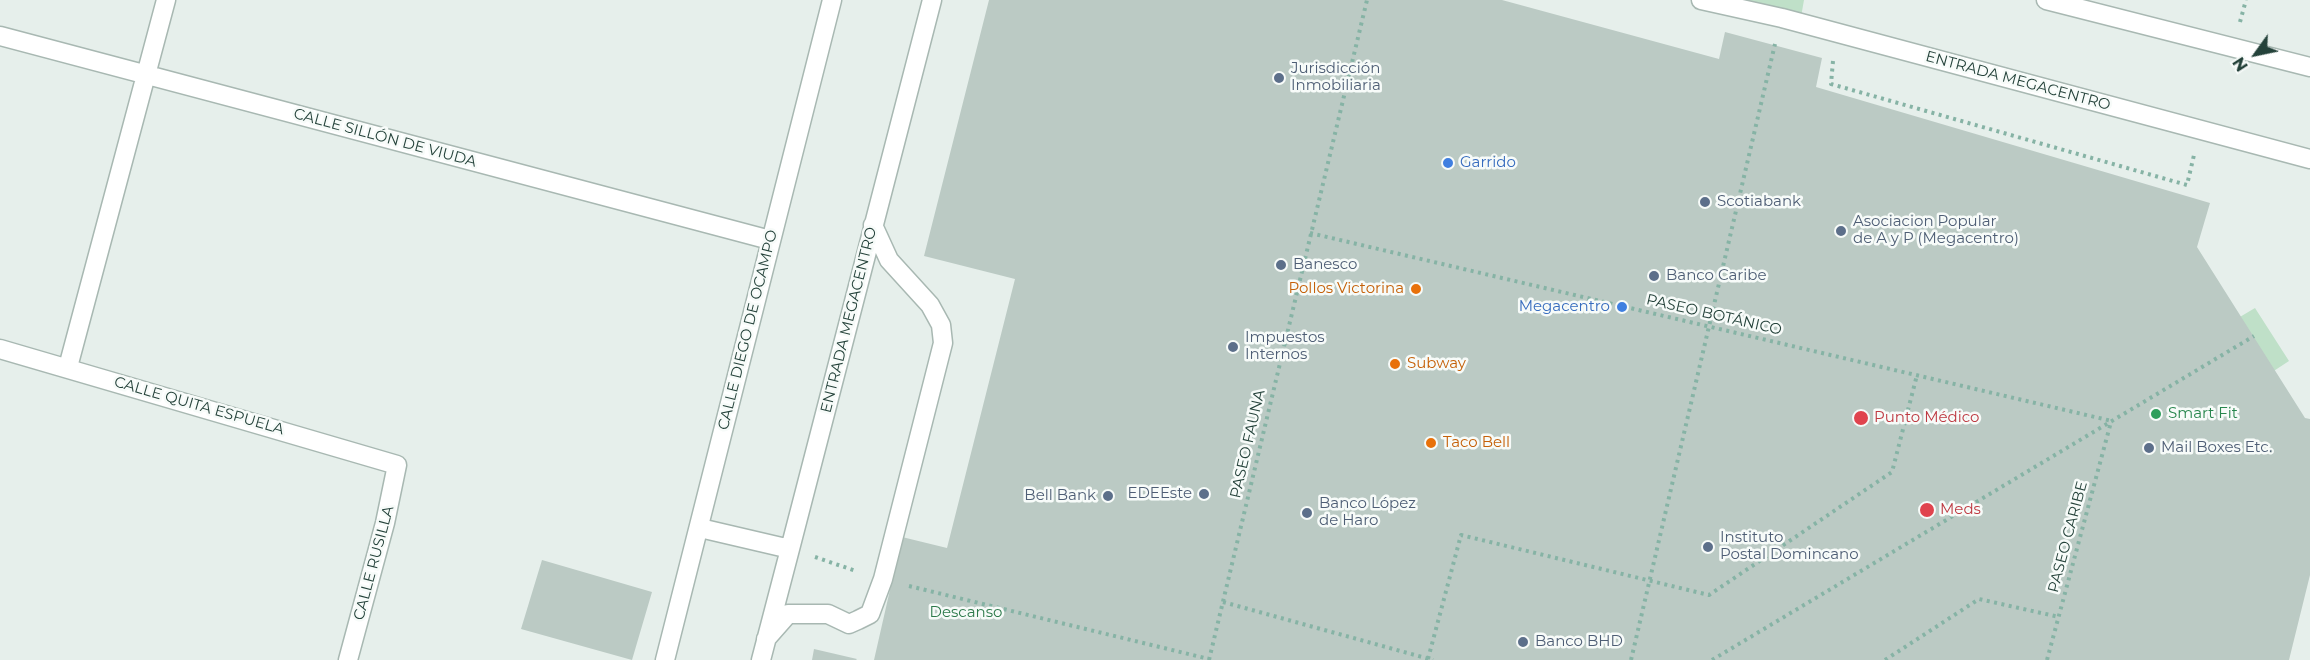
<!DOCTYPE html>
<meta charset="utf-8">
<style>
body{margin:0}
#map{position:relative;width:2310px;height:660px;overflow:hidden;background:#e6efeb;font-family:Montserrat,sans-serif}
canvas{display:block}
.north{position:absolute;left:2226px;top:24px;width:60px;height:60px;-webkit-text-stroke:4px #f7fbf9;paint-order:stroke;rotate:237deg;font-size:16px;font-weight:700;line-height:24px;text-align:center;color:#24423a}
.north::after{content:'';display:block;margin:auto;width:21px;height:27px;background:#24423a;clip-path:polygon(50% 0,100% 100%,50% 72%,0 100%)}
</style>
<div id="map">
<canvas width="2310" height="660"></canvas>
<div class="north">N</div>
</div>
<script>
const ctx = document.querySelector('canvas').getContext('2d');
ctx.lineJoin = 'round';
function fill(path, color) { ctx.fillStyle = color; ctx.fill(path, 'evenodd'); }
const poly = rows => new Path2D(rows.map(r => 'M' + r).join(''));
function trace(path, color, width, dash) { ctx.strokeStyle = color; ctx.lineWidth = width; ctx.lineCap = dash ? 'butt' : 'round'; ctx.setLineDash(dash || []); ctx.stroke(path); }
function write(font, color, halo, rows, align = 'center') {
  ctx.font = font + ' Montserrat,sans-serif'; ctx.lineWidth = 5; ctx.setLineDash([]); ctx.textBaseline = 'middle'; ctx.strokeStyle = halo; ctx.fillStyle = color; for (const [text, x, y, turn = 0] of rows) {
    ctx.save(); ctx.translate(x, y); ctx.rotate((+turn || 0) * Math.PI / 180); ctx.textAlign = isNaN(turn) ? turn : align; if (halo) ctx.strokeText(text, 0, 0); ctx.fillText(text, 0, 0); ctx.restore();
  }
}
const green = poly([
 [1738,0,1804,0,1801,17],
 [2255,308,2289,361,2263,378,2228,324]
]);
const building = poly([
 [989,0,1502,0,1719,59,1725,32,1822,58,1816,87,2210,203,2197,247,2305,418,2310,419,2310,575,2289,660,874,660,902,537,947,548,1015,279,924,256],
 [542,560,652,592,632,660,521,629],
 [814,649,857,659,856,660,812,660]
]);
const path = poly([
 [2240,22,2246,0],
 [1833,61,1831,84,2187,185,2194,155],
 [1310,233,2112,421],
 [815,557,856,571],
 [909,586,1209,659],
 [1223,602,1433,660],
 [1428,659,1461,535,1709,595,1892,472,1917,375],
 [1209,660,1367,0],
 [1631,660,1775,44],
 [1712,660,2254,336],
 [1885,660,1979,599,2059,617],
 [2047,660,2111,422]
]);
const service = poly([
 [1701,0,1782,18,2310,159],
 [2046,0,2310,67],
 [700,528,790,549,932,0],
 [766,639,788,614,828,614,849,624,858,620,870,614,883,579,943,343,941,325,930,305,889,260,873,225],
 [761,660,790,549]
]);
const minor = poly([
 [0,36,770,240],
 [0,349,397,465,385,523,348,660],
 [68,367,166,0],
 [665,660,832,0]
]);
const markers = [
 [1279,78,6,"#5c6f8a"],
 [1448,163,6,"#3f7fe0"],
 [1705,202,6,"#5c6f8a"],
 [1841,231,6,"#5c6f8a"],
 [1281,265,6,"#5c6f8a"],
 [1654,276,6,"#5c6f8a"],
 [1416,289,6,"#e8710a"],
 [1622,307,6,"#3f7fe0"],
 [1233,347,6,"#5c6f8a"],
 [1395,364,6,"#e8710a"],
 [2156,414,6,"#2e9e5b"],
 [1861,418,8,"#e0444e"],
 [1431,443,6,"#e8710a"],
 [2149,448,6,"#5c6f8a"],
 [1204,494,6,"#5c6f8a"],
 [1108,496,6,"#5c6f8a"],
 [1927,510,8,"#e0444e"],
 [1307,513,6,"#5c6f8a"],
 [1708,547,6,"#5c6f8a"],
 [1523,642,6,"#5c6f8a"]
];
const serviceNames = [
 ["Jurisdicción",1291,69],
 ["Inmobiliaria",1291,86],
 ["Scotiabank",1717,202],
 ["Asociacion Popular",1853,222],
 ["de A y P (Megacentro)",1853,239],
 ["Banesco",1293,265],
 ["Banco Caribe",1666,276],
 ["Impuestos",1245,338],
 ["Internos",1245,355],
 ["Mail Boxes Etc.",2161,448],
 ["EDEEste",1192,494,"right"],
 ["Bell Bank",1096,496,"right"],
 ["Banco López",1319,504],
 ["de Haro",1319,521],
 ["Instituto",1720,538],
 ["Postal Domincano",1720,555],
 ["Banco BHD",1535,642]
];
const streetNames = [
 ["ENTRADA MEGACENTRO",2018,81,15],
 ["CALLE SILLÓN DE VIUDA",385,138,15],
 ["PASEO BOTÁNICO",1714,315,13],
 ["ENTRADA MEGACENTRO",849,320,-76],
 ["CALLE DIEGO DE OCAMPO",748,330,-76],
 ["CALLE QUITA ESPUELA",199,406,16],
 ["PASEO FAUNA",1248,444,-77],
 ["PASEO CARIBE",2068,537,-75],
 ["CALLE RUSILLA",374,563,-75]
];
const shopNames = [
 ["Garrido",1460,163],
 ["Megacentro",1610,307,"right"]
];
const foodNames = [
 ["Pollos Victorina",1404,289,"right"],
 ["Subway",1407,364],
 ["Taco Bell",1443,443]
];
const leisureNames = [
 ["Smart Fit",2168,414]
];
const healthNames = [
 ["Punto Médico",1874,418],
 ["Meds",1940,510]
];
const parkNames = [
 ["Descanso",966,613]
];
fill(green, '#bfe0c8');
fill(building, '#bbcac4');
trace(service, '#a8b8b2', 21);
trace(minor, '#a8b8b2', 21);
trace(path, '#86b3a5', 4, [3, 4.5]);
trace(service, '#fff', 18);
trace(minor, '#fff', 18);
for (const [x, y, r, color] of markers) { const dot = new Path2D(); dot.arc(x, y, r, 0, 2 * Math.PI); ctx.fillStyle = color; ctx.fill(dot); trace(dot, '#f7fbf9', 2); }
write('15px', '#4e5e75', '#f7fbf9', serviceNames, 'left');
write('15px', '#24423a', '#f7fbf9', streetNames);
write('15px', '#366cbe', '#f7fbf9', shopNames, 'left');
write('15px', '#c56008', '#f7fbf9', foodNames, 'left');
write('15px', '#27864d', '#f7fbf9', leisureNames, 'left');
write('15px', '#be3a42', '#f7fbf9', healthNames, 'left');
write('15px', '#2d7a4b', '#f7fbf9', parkNames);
</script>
